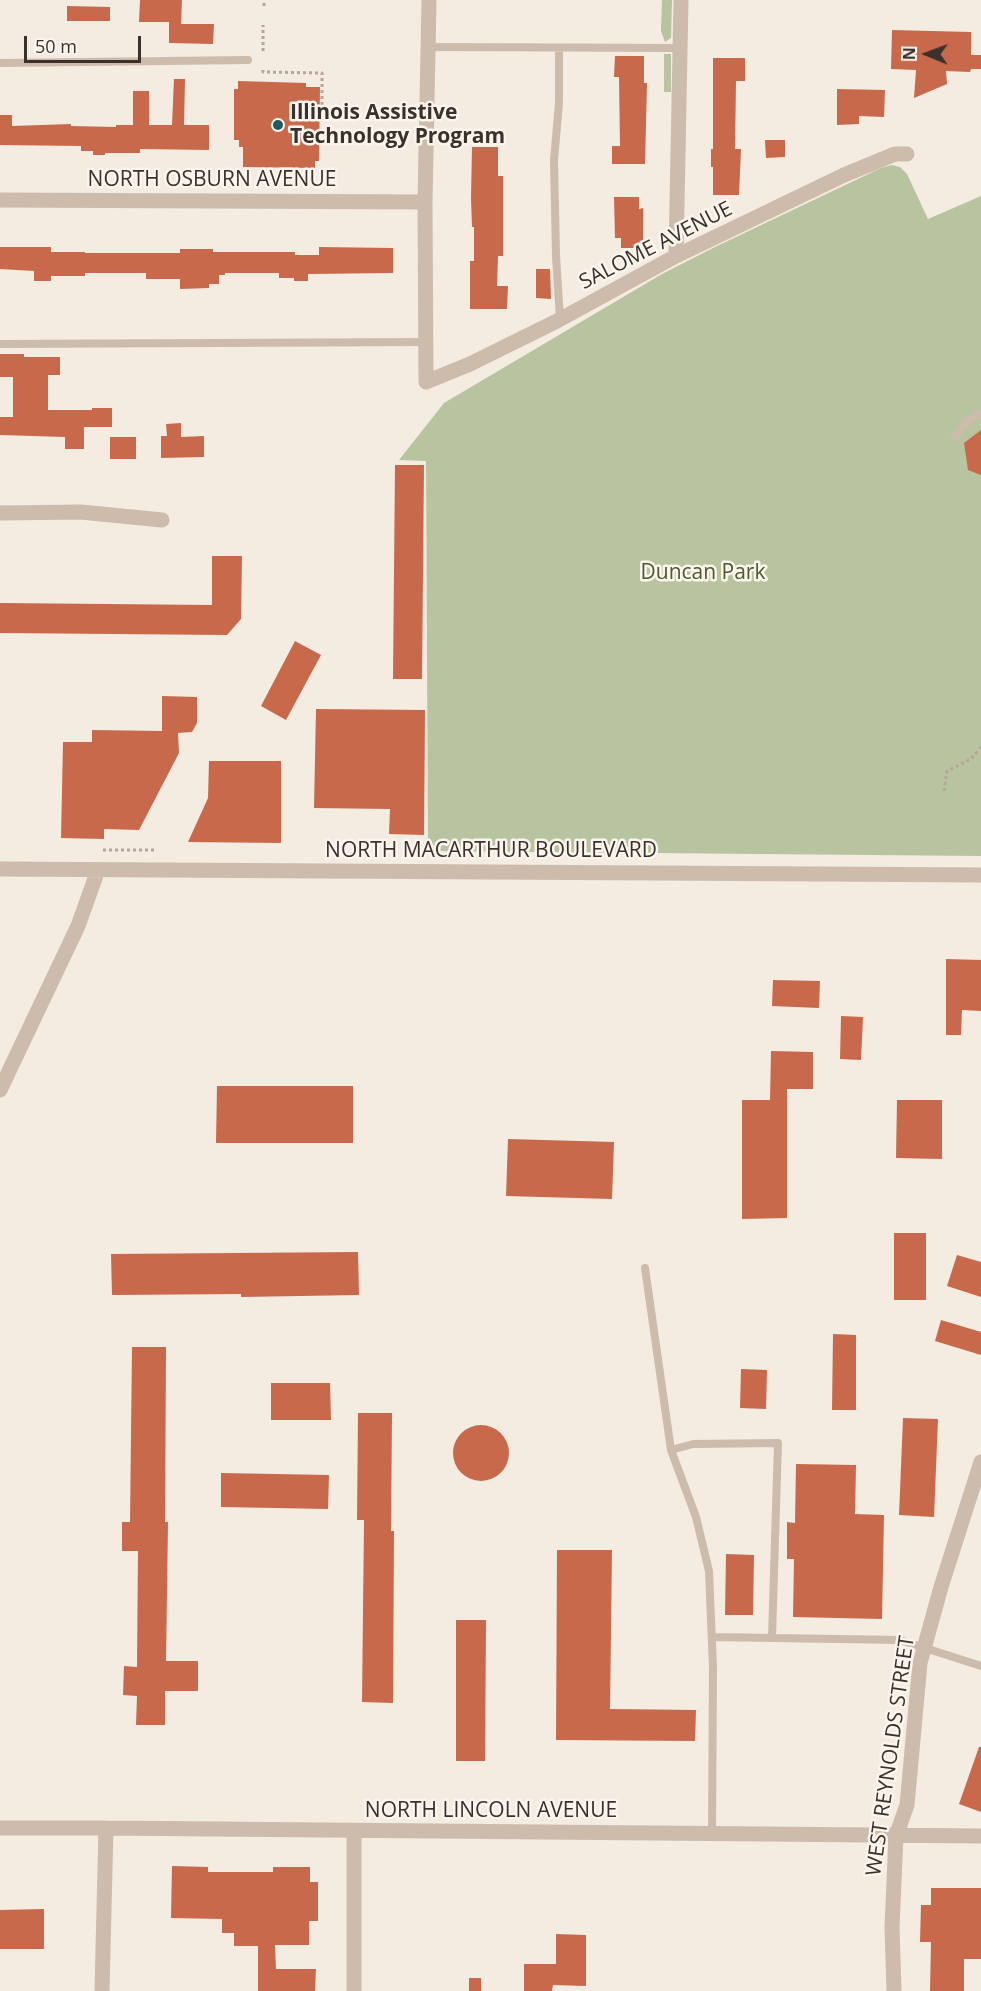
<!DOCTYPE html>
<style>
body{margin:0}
#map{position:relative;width:981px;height:1991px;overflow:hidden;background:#f4ebe1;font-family:"Open Sans",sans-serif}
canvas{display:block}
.north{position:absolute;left:897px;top:24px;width:60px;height:60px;-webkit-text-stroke:4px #fbf5ee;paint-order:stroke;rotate:271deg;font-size:16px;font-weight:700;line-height:24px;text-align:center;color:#3b302b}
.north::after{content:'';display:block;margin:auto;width:21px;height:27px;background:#3b302b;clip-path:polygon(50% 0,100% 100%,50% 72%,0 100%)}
.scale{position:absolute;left:24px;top:36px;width:117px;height:27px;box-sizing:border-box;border:3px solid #3b302b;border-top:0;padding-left:8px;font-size:18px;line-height:21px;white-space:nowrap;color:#3b302b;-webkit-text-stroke:4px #fbf5ee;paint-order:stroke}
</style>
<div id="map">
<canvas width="981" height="1991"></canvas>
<div class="north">N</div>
<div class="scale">50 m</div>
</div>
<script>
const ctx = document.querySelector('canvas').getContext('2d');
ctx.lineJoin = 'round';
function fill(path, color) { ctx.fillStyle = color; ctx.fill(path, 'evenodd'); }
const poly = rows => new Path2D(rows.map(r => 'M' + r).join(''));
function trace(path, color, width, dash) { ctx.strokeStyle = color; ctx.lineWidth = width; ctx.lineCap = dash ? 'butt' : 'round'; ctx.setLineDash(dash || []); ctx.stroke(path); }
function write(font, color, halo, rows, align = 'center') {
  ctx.font = font + ' "Open Sans",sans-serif'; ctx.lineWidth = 5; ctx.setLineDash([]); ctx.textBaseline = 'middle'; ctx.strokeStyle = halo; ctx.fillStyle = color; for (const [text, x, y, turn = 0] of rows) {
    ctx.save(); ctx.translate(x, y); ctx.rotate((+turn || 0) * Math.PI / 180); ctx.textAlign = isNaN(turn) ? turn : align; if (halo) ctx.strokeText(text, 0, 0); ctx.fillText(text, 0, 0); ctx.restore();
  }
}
const green = poly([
 [662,0,672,0,671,38,665,42,661,31],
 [664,54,671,54,671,92,664,92],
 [892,165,900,167,907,174,928,219,981,196,981,856,428,851,426,461,399,460,444,403,662,274,715,247,881,168]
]);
const building = poly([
 [140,0,182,0,181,24,214,24,213,44,169,43,169,22,139,22],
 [67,6,110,7,110,21,67,21],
 [892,30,971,32,971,55,981,55,981,69,971,69,970,72,946,71,947,84,914,98,916,70,891,69],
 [615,56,644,56,644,83,647,83,645,164,612,164,612,146,620,146,619,77,614,77],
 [713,58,745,58,745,81,736,81,735,149,741,149,739,195,713,195,713,167,711,167,711,149,713,149],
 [174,79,185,79,184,125,209,125,209,150,140,149,140,153,105,153,105,155,93,155,93,151,81,151,81,146,0,145,0,115,12,115,12,126,71,124,71,126,116,127,116,125,133,125,133,91,149,91,149,125,172,125],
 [238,81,306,83,306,87,320,87,319,161,315,161,315,168,243,167,243,147,239,147,239,140,234,140,234,89,238,89],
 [837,89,885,90,884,117,859,116,859,124,837,125],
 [765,140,785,140,785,157,766,158],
 [472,147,498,147,498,176,503,176,503,256,498,256,497,286,508,286,507,309,470,309,470,261,474,261,474,227,472,227,471,198],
 [614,197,639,197,639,209,643,208,643,248,621,248,621,238,615,238],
 [0,247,51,247,51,252,85,252,85,253,180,253,180,249,213,249,213,252,295,252,295,255,319,255,319,247,393,248,393,273,308,274,308,281,294,281,294,278,279,278,279,273,225,273,225,275,219,275,219,284,209,284,209,288,180,289,180,279,146,279,146,273,85,273,85,276,51,276,51,281,34,281,34,271,0,269],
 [536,269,550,269,551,299,536,298],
 [0,354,24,354,24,357,60,357,60,375,48,375,48,410,92,410,92,408,112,408,112,427,84,427,84,449,65,449,65,437,0,435,0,417,13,417,13,377,0,377],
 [181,423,181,437,204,436,204,457,161,458,161,436,167,436,166,424],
 [981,430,981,475,968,470,964,443],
 [110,437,136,437,136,459,110,459],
 [395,465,424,465,422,679,393,679],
 [212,556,242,556,241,619,227,635,0,633,0,603,212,605],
 [295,641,321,655,286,720,261,706],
 [162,696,197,697,197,723,192,732,178,733,179,753,139,830,104,829,104,839,61,838,63,742,92,742,92,730,162,731],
 [316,709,425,710,424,835,389,834,390,809,314,808],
 [209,761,281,761,281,843,188,842,208,798],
 [946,959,981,960,981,1011,962,1010,961,1035,946,1035],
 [773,980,820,981,819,1008,772,1006],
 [841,1016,863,1017,861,1060,840,1059],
 [771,1051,813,1052,813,1089,787,1089,787,1218,742,1219,742,1100,770,1100],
 [217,1086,353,1086,353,1143,216,1143],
 [897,1100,942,1100,942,1159,896,1158],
 [508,1139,614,1142,612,1199,506,1196],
 [894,1233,926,1233,926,1300,894,1300],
 [358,1252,359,1295,241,1297,241,1294,112,1295,111,1254],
 [957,1255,981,1262,981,1297,947,1286],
 [941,1320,981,1332,981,1355,935,1341],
 [833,1334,856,1335,856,1410,832,1410],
 [132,1347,166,1347,165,1522,168,1522,166,1661,198,1661,198,1691,165,1691,165,1725,136,1725,137,1696,123,1695,124,1666,137,1667,138,1551,122,1551,122,1522,130,1522],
 [741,1369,767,1370,766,1409,740,1408],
 [271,1383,330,1383,331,1420,271,1420],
 [358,1413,392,1413,391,1531,394,1531,393,1703,362,1702,364,1520,357,1520],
 [903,1418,938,1419,934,1517,899,1515],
 '453 1453a28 28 0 1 1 56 0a28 28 0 1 1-56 0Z',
 [796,1464,856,1465,855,1514,884,1515,882,1619,793,1617,794,1559,787,1559,787,1522,795,1523],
 [221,1473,329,1475,328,1509,221,1507],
 [557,1550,612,1550,610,1709,696,1710,695,1741,556,1740],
 [726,1554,754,1555,753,1615,725,1615],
 [456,1620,486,1620,485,1761,456,1761],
 [979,1747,981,1747,981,1812,959,1804],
 [172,1866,208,1867,208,1872,273,1872,273,1867,310,1867,310,1882,318,1882,318,1921,309,1921,309,1945,275,1945,276,1969,316,1969,315,1991,258,1991,258,1946,234,1946,234,1933,222,1933,222,1919,171,1918],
 [931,1888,981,1888,981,1959,964,1959,964,1991,930,1991,931,1942,920,1942,921,1905,931,1905],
 [44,1909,44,1949,0,1949,0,1910],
 [556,1934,586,1935,586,1986,553,1985,552,1991,524,1991,524,1964,556,1964],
 [469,1978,481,1978,481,1991,469,1991]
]);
const path = poly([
 [264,6,264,0],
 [263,51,263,25],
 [263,70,263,72,322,73,322,121],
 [944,791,947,771,971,759,981,747],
 [103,850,156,850]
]);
const lane = poly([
 [429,47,680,48],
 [559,48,559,103,554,160,556,256,560,319],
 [0,63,248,60],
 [0,344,426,342],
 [955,436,969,420,981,413],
 [645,1268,671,1450,696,1517,709,1571,713,1667,712,1834],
 [671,1450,693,1444,778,1443,772,1637],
 [712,1637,900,1640,981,1666]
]);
const street = poly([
 [429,0,425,202,426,382,470,364,557,321,676,256,844,175,895,154,907,154],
 [0,200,425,202],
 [676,256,681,0],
 [0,513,81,512,162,520],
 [0,869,981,875],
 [0,1090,78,926,98,870],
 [0,1828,106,1828,981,1836],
 [102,1991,106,1828],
 [354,1991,354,1831],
 [894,1991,892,1927,896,1836,907,1805,920,1663,941,1587,981,1462]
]);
const markers = [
 [278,125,6,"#1f5a5e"]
];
const poiNames = [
 ["Illinois Assistive",290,113],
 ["Technology Program",290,137]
];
const streetNames = [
 ["NORTH OSBURN AVENUE",212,180],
 ["SALOME AVENUE",656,246,-27],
 ["NORTH MACARTHUR BOULEVARD",491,851],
 ["WEST REYNOLDS STREET",891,1756,-82],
 ["NORTH LINCOLN AVENUE",491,1811]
];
const parkNames = [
 ["Duncan Park",703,573]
];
fill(green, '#b8c4a0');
fill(building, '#c8694b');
trace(path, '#b9a596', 3, [3, 3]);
trace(lane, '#cdbbac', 8);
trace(street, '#cdbbac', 15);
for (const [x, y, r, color] of markers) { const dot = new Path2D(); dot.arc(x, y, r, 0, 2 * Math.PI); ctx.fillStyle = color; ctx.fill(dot); trace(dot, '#fbf5ee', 2); }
write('bold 21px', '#3b302b', '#fbf5ee', poiNames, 'left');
write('21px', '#3b302b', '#fbf5ee', streetNames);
write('21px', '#4a5a2e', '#fbf5ee', parkNames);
</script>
